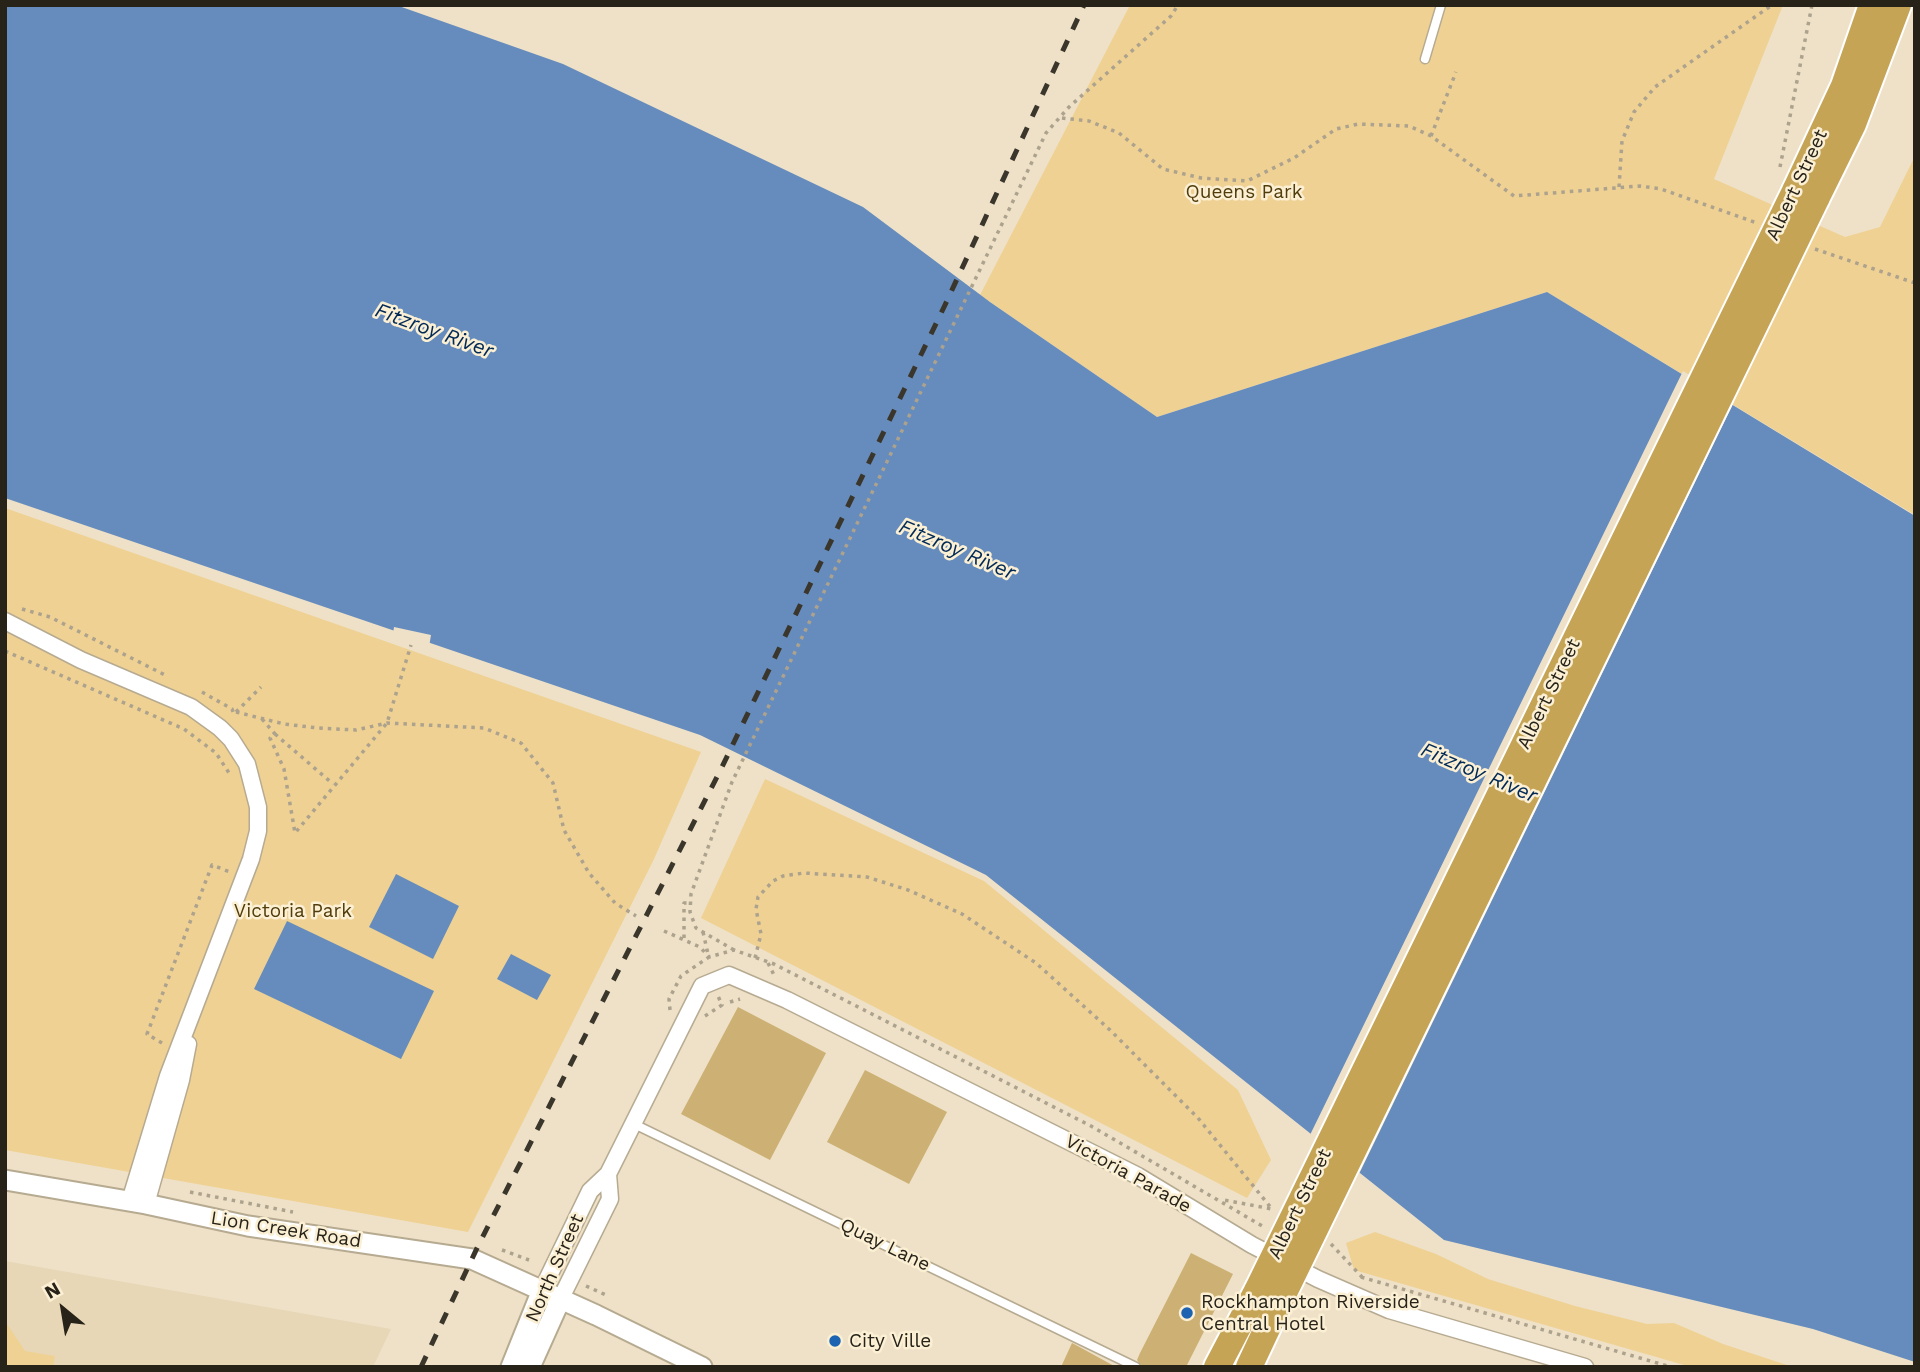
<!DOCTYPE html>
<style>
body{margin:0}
#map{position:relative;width:1920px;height:1372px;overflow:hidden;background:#eee1c7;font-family:"Work Sans",sans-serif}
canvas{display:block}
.frame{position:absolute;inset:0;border:7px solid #272319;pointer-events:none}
.north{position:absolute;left:28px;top:1274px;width:70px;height:70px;-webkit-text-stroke:5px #fbefd4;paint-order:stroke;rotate:330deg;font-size:19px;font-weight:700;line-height:28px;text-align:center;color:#272319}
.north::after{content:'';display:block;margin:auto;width:24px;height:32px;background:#272319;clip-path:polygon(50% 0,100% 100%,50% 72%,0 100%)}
</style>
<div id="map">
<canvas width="1920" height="1372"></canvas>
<div class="frame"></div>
<div class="north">N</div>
</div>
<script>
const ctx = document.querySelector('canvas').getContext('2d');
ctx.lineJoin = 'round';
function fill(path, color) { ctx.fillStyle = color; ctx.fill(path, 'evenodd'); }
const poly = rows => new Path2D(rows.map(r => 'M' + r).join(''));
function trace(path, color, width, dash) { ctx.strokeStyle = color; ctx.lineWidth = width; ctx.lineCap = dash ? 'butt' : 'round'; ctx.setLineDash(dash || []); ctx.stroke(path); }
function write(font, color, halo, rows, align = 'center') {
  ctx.font = font + ' "Work Sans",sans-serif'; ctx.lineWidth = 5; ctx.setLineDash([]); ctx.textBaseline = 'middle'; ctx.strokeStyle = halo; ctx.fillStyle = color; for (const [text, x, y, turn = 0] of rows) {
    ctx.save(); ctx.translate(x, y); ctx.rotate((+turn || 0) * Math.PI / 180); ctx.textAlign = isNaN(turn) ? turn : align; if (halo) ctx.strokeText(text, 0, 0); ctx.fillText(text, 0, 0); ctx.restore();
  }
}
const built = poly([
 [5,1261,391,1329,373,1367,5,1367]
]);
const green = poly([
 [1130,5,1783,5,1714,179,1845,237,1880,227,1915,156,1915,515,1547,292,1157,417,980,295],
 [5,508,701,752,654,859,468,1232,5,1150],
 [765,779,984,881,1238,1090,1271,1160,1247,1198,701,918],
 [1375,1232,1436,1254,1488,1279,1575,1306,1647,1324,1674,1323,1723,1344,1793,1367,1691,1367,1354,1270,1346,1243],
 [5,1321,25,1351,55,1356,53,1367,5,1367]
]);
const water = poly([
 [5,5,396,5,563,64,863,207,990,302,1157,417,1547,292,1915,516,1915,1362,1813,1329,1444,1240,986,875,700,735,5,498],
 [396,874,459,906,433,959,369,927],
 [287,921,434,991,401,1059,254,989],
 [511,954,551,975,537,1000,497,979]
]);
const pier = poly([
 [1683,371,1734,402,1358,1176,1309,1137],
 [394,627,431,635,429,647,393,634]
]);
const building = poly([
 [738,1007,826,1053,770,1160,681,1114],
 [865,1070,947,1112,909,1184,827,1142],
 [1191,1253,1233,1274,1186,1367,1142,1367,1137,1360,1140,1353],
 [1072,1343,1074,1344,1116,1367,1061,1367]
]);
const path = poly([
 [1062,118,1089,121,1119,133,1163,169,1201,178,1247,181,1294,158,1336,129,1358,124,1409,126,1431,136,1514,196,1640,186,1661,189,1757,223],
 [1431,136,1456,72],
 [1780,167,1812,5],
 [1619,187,1622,141,1634,112,1655,87,1772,5],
 [1815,249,1915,283],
 [22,609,50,617,167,676],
 [5,651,184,729,216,753,231,776],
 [202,692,232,709,234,714],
 [236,712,284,724,318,728,356,730,387,723,484,728,521,743,553,783,564,830,589,873,615,903,636,916],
 [236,712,261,687],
 [262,719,275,734,270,738,284,769,295,833,387,723,411,645],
 [275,734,333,784],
 [664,931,700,947,709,957,734,950,774,964,1091,1126,1264,1227],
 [703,932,708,954],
 [684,938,684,903,690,903],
 [734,950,696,928,690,912,691,894,732,782,1046,133,1069,107,1171,16,1178,5],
 [755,958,761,934,756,909,758,897,773,881,783,876,804,873,867,877,908,890,962,914,1036,963,1110,1030,1198,1118,1272,1209,1224,1200],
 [768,963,775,977],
 [730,1002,740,999],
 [670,1010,669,999,681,976,709,957],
 [705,1016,722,1005,718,996],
 [162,1043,147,1034,212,865,230,872],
 [190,1192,293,1212],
 [1331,1244,1362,1277],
 [502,1250,529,1260],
 [1361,1277,1671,1367],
 [586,1286,606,1295]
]);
const service = poly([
 [1425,59,1441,5],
 [634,1124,1136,1367]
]);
const minor = poly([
 [5,621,81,660,191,707,220,728,231,739,247,764,258,807,258,831,251,859,168,1076,130,1201],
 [146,1204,181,1080,188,1044],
 [542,1290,590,1191,608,1174,702,986,729,975,787,1000,1138,1176,1252,1245,1318,1279,1389,1310,1585,1367],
 [561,1298,610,1199,608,1174]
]);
const tertiary = poly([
 [5,1180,146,1204,248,1226,472,1259,596,1315,702,1367],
 [511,1367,542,1290],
 [530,1367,561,1298]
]);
const trunk = poly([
 [1795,191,1844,86,1872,5],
 [1816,199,1853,124,1898,5],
 [1217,1367,1258,1289],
 [1249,1367,1280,1301]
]);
const rail = poly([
 [421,1367,478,1246,721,769,945,305,1084,5]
]);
const trunkBridge = poly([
 [1258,1289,1795,191],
 [1280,1301,1816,199]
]);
const markers = [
 [1187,1313,7,"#1c63b2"],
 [835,1341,7,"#1c63b2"]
];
const streetNames = [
 ["Albert Street",1797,185,-65],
 ["Albert Street",1549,694,-64],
 ["Victoria Parade",1128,1174,29],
 ["Albert Street",1300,1204,-64],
 ["Lion Creek Road",286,1230,9],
 ["Quay Lane",885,1245,26],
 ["North Street",555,1268,-66]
];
const parkNames = [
 ["Queens Park",1244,192],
 ["Victoria Park",293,911]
];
const poiNames = [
 ["Rockhampton Riverside",1201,1302],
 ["Central Hotel",1201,1324],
 ["City Ville",849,1341]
];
const waterNames = [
 ["Fitzroy River",434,331,20],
 ["Fitzroy River",957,550,23],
 ["Fitzroy River",1479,773,23]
];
fill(built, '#e7d7b6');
fill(green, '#efd193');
fill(water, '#668cbd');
fill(pier, '#eee1c7');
fill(building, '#cdb073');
trace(service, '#b6aa91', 11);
trace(minor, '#b6aa91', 19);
trace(tertiary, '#b6aa91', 23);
trace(trunk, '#fff', 30);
trace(path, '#aca28d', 3.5, [3.5, 5]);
trace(service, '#fff', 8);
trace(minor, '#fff', 16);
trace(tertiary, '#fff', 19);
trace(trunk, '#c6a456', 26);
trace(rail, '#3b362b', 5, [12, 12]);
trace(trunkBridge, '#fff', 30, []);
trace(trunkBridge, '#c6a456', 26);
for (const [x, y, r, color] of markers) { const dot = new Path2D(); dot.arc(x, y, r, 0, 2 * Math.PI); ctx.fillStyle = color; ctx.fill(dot); trace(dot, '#fbefd4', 2.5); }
write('19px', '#272319', '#fbefd4', streetNames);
write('19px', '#513d0b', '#fbefd4', parkNames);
write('19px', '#272319', '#fbefd4', poiNames, 'left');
write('italic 21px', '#002956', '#fbefd4', waterNames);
</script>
